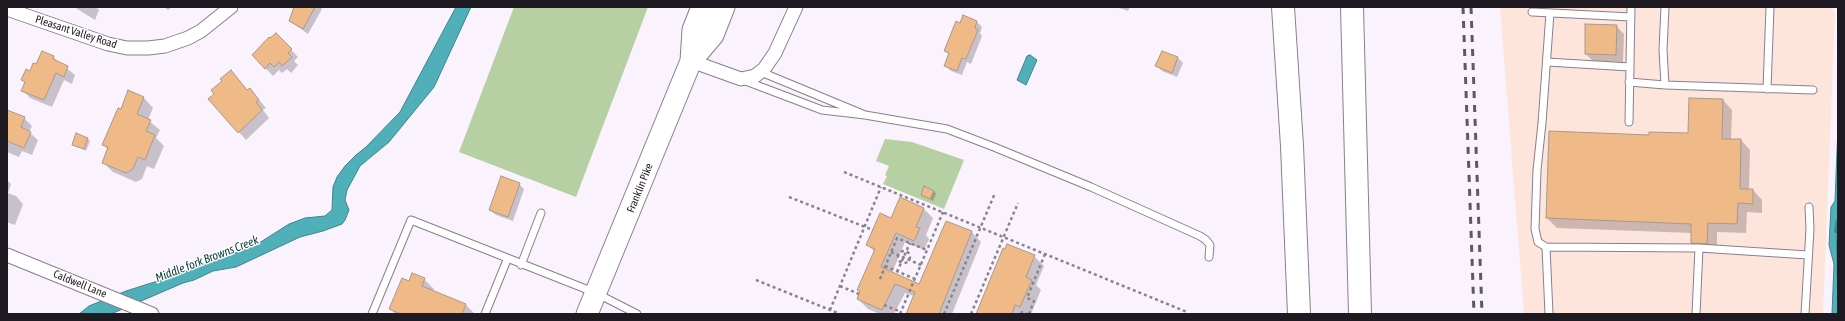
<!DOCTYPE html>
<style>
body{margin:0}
#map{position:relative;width:1845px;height:321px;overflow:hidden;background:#faf2fd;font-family:"Asap Condensed",sans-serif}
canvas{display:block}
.frame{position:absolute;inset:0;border:8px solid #1f1a21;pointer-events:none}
</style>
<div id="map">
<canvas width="1845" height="321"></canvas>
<div class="frame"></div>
</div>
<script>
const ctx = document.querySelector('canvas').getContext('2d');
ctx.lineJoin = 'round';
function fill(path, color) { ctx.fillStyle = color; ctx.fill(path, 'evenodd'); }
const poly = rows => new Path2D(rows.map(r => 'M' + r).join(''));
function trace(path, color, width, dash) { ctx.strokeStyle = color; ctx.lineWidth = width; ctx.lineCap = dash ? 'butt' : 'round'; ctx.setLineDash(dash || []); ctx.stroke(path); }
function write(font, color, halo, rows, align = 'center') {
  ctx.font = font + ' "Asap Condensed",sans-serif'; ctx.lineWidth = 3; ctx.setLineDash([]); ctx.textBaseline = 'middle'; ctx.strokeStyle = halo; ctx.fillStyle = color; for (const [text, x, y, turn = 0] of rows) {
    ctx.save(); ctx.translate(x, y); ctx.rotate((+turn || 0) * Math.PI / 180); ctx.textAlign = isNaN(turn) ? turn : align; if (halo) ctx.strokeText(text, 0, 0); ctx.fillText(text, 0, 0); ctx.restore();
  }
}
const commercial = poly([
 [1500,7,1833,7,1835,14,1823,314,1524,314]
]);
const green = poly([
 [514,7,648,7,576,197,459,152],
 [885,139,912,142,964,160,944,209,883,184,887,176,885,175,889,166,876,161]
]);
const water = poly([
 [456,7,471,7,434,87,389,142,360,166,347,190,345,200,349,210,345,220,342,224,323,231,300,237,236,267,213,271,194,280,183,283,111,314,79,314,89,306,126,291,164,279,256,245,289,224,305,218,325,216,332,210,333,187,337,177,345,166,356,155,366,147,400,112,456,7],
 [1030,55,1037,60,1026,85,1017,80,1027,56,1030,55],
 [1838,127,1838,217,1836,222,1838,314,1832,314,1834,264,1829,245,1831,207,1835,201,1838,127]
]);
const shadow = poly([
 [74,7,96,7,99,10,95,20],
 [164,7,172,7,168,10],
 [295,7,320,7,322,9,308,34,290,21],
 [1116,7,1130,7,1128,11],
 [963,17,977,22,982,27,980,33,982,36,971,64,967,62,962,75,951,71,945,65,950,55,945,51],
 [1616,26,1624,34,1623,62,1593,61,1586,54],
 [276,34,298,57,294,61,298,65,291,73,287,69,282,73,279,70,273,76,253,55],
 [53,57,75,75,72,84,64,80,52,107,30,98,23,90,26,83,23,80,37,66],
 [1178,58,1183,63,1177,77,1162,71,1157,66],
 [231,71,248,91,250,90,257,97,266,108,263,110,269,118,246,140,239,132,216,94],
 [129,92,144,98,153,108,148,120,160,130,156,138,164,146,154,169,147,166,142,179,136,182,113,172,103,162,108,150,103,144],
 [1723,100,1732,110,1731,140,1741,140,1750,150,1749,190,1753,190,1762,200,1762,213,1747,212,1746,233,1717,232,1717,253,1701,252,1692,243,1692,233,1557,228,1547,218,1650,136,1689,134],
 [7,118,24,118,32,126,29,132,38,140,32,155,22,151,19,157,7,152],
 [88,139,90,141,86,151,73,144],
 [7,180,11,184,8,193,16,196,23,204,15,225,7,222],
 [519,184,524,189,513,221,496,215,490,210],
 [934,191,936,194,933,201,922,195],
 [924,209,933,218,926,235,929,239,924,250,905,242,892,273,919,285,947,222,972,232,981,242,952,314,907,314,914,296,905,293,894,314,880,314,868,309,858,299,861,292,858,289,875,252,867,245,891,219],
 [1034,256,1044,266,1036,285,1041,290,1031,314,977,314],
 [424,279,434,289,433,291,466,305,475,314,395,314,390,309,409,282]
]);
const stream = poly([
 [1836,231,1838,222]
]);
const building = poly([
 [294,7,315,7,303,29,289,21,294,7],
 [963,15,977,21,975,28,978,30,966,59,962,58,957,71,944,66,949,53,944,51,956,21,960,23,963,15],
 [1585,24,1617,25,1616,55,1585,54,1585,24],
 [276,33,292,49,288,53,292,57,282,66,279,62,274,67,270,63,265,69,252,55,269,37,270,38,276,33],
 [42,51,54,56,53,59,68,66,64,77,56,73,44,100,21,91,25,82,21,80,26,69,30,71,33,63,36,64,42,51],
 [1162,51,1178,57,1172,73,1155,66,1162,51],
 [231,70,247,90,250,88,259,100,256,102,262,110,238,133,208,99,214,94,211,90,222,81,220,79,231,70],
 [128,90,144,97,137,114,151,120,146,131,155,135,145,160,138,157,133,169,126,173,102,163,108,147,102,145,118,108,121,109,128,90],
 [1689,98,1723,99,1722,139,1741,139,1740,189,1753,189,1753,204,1738,203,1737,224,1708,223,1707,244,1691,243,1691,224,1546,218,1549,131,1649,135,1649,132,1688,133,1689,98],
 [7,110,25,117,21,127,31,132,24,148,7,141,7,110],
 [76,133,88,138,84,149,72,145,76,133],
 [501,176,520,183,508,217,489,210,501,176],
 [924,186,934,191,930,199,921,195,924,186],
 [900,197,924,208,916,227,920,228,914,241,896,233,881,267,919,284,946,221,972,231,939,314,906,314,915,292,895,284,882,310,857,299,860,291,857,290,875,249,866,245,880,213,891,218,900,197],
 [1007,244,1035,255,1026,277,1032,280,1020,307,1015,305,1012,314,976,314,1003,248,1005,249,1007,244],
 [412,273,425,278,422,286,466,304,462,314,401,314,389,309,402,278,409,281,412,273]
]);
const path = poly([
 [844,172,1187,312],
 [789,197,873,230],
 '898 257a6 6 0 1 1 12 0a6 6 0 1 1-12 0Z',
 [891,252,921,265],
 [885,266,915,279],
 [897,272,910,243],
 [880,279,897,238,927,250],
 [756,280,840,314],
 [840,286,859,294],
 [884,305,901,312],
 [830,310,881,187],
 [900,314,943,212],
 [944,314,995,193],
 [971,314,1018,203],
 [1021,314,1022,312,1027,314],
 [1029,314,1034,301,1027,298,1045,254]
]);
const lane = poly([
 [1665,7,1663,50,1665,85,1813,90],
 [1532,12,1631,17],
 [1550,13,1542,123,1537,170,1535,229,1538,242,1546,247,1699,248,1808,255],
 [1547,62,1630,67],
 [743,80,822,110,865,115,761,72],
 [1629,82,1665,85],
 [1767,89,1770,7],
 [865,115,947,129,994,147,1091,187,1200,236,1206,240,1210,245,1209,257],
 [1629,122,1631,7],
 [1546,247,1549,314],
 [521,265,541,213],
 [372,314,411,220,596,293,637,314],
 [485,314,507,260],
 [1696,314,1699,248],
 [1805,314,1810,229,1809,207]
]);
const street = poly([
 [7,9,108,44,127,48,148,48,165,46,188,38,201,31,231,7],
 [691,61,741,79,755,76,764,69,775,53,796,7],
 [7,255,152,314]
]);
const primary = poly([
 [691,61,693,30,702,7],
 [587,314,691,61,713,35,724,7]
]);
const highway = poly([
 [1283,7,1292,146,1299,314],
 [1352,7,1360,314]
]);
const rail = poly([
 [1463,7,1474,314],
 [1471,7,1482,314]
]);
const streetNames = [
 ["Pleasant Valley Road",76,32,18],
 ["Franklin Pike",640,188,-68],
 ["Caldwell Lane",80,284,22]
];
const waterNames = [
 ["Middle fork Browns Creek",207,259,-21]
];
fill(commercial, '#fee5dc');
fill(green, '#b6cfa3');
fill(water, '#50b0b9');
trace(water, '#41838b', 1);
fill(shadow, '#0003');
trace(stream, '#41838b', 4);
fill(building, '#f0ba88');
trace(building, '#a8988a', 1);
trace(lane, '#8a7e8e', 9);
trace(street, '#8a7e8e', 15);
trace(primary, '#8a7e8e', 23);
trace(highway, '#8a7e8e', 24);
trace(path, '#89838c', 2.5, [3, 3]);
trace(lane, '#fff', 7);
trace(street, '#fff', 13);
trace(primary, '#fff', 21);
trace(highway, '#fff', 22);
trace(rail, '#5e5961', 3, [7, 7]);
write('11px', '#1f1a21', '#fff', streetNames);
write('italic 12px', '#134044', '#fff', waterNames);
</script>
